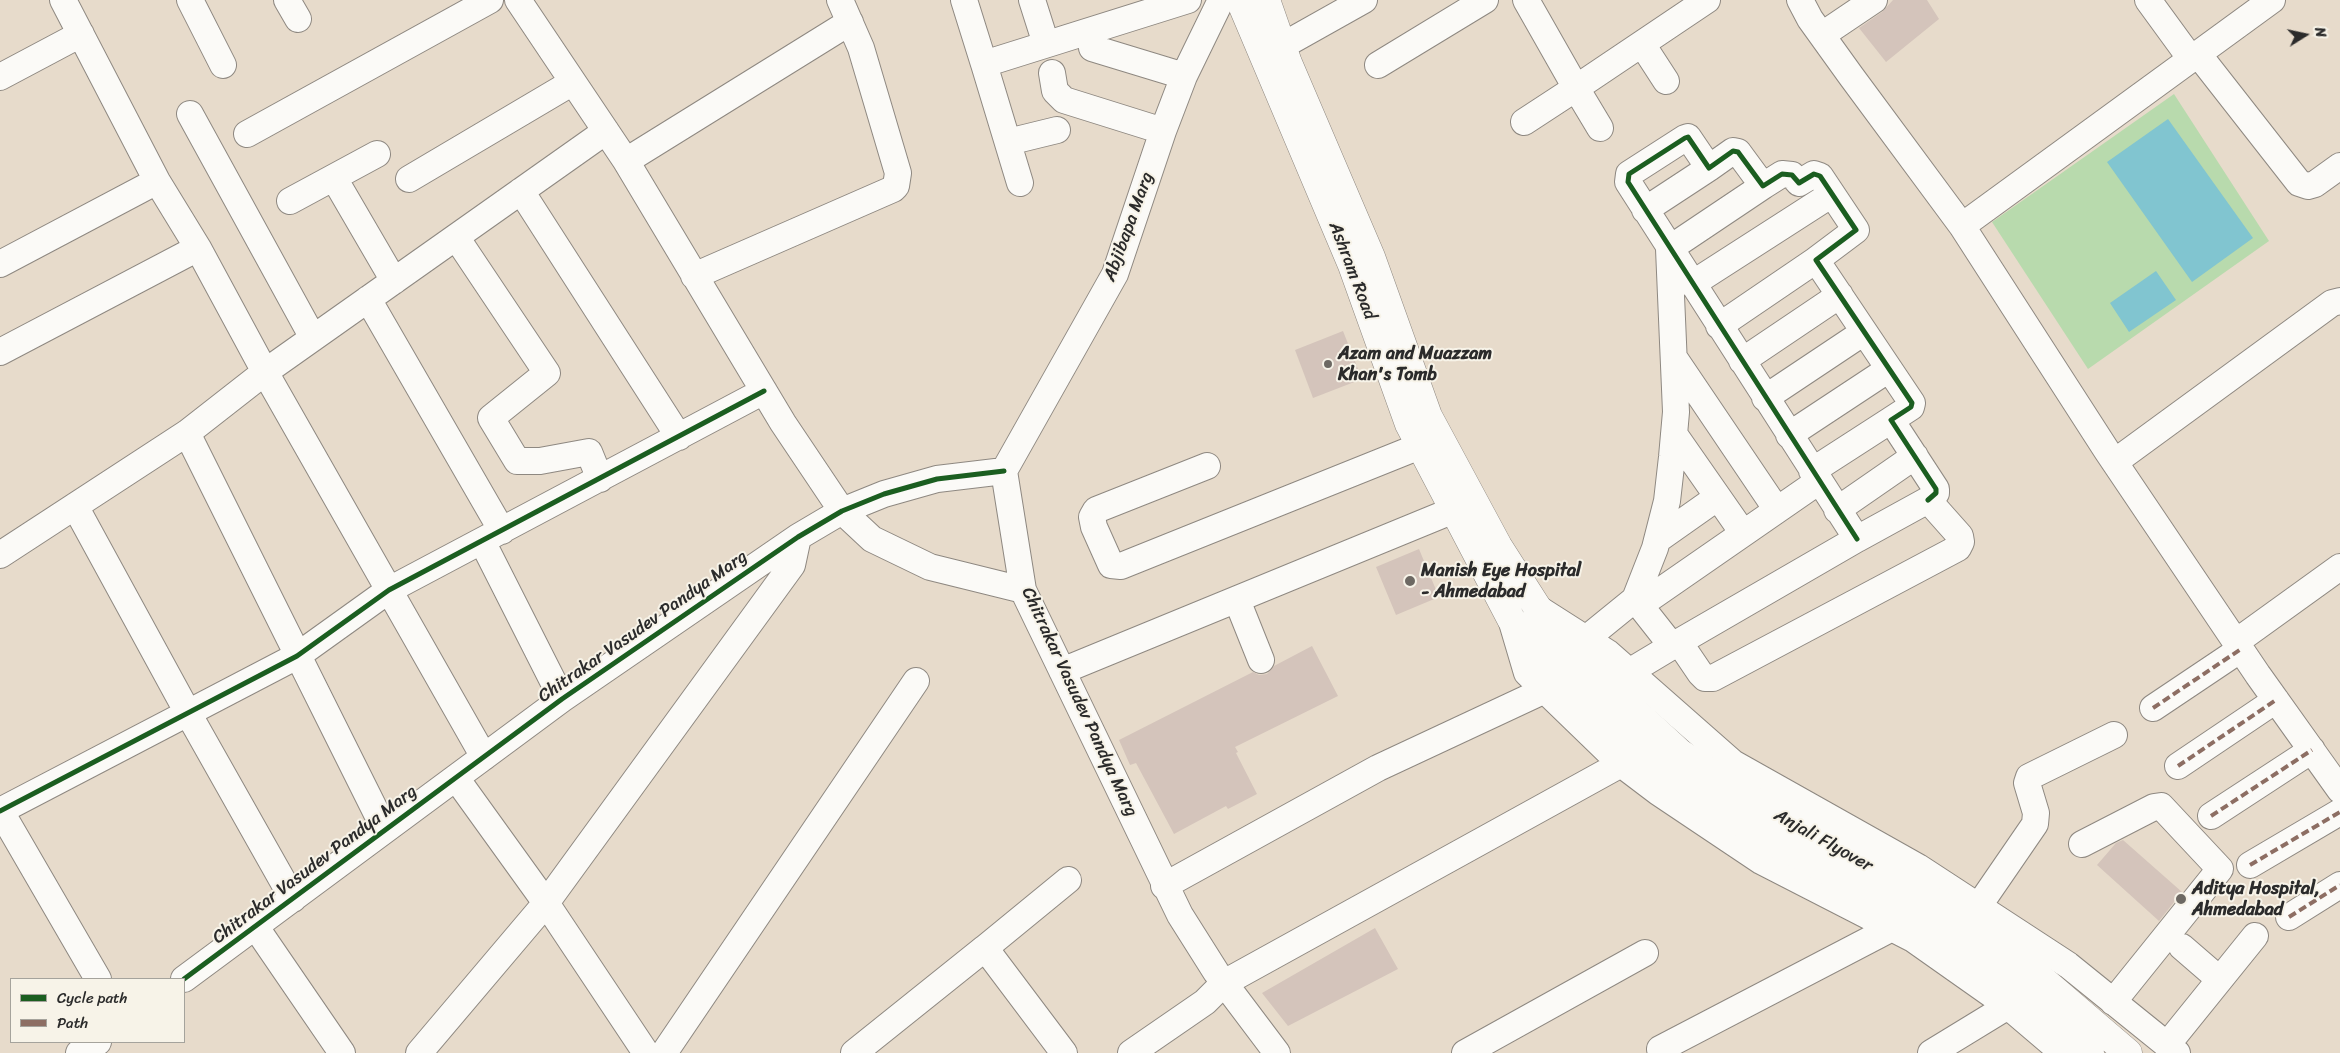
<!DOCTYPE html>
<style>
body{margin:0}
#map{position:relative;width:2340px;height:1053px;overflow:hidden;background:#e7dbcb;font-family:Sriracha,sans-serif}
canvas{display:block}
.legend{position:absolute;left:10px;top:978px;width:175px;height:65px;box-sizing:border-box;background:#f7f3e8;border:1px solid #a5a39c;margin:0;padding:6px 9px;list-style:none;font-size:15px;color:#2b2b2b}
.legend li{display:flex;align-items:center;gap:10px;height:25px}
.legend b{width:25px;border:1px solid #a5a39c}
.north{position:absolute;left:2280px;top:10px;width:50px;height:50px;-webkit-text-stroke:4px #f7f3e8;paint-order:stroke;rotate:80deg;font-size:14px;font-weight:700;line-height:20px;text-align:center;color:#2b2b2b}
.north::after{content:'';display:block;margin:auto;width:18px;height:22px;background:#2b2b2b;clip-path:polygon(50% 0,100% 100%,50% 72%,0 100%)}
</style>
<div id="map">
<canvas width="2340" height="1053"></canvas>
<ul class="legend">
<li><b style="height:6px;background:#1b5e20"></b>Cycle path</li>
<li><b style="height:6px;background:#8d6e63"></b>Path</li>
</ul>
<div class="north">N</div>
</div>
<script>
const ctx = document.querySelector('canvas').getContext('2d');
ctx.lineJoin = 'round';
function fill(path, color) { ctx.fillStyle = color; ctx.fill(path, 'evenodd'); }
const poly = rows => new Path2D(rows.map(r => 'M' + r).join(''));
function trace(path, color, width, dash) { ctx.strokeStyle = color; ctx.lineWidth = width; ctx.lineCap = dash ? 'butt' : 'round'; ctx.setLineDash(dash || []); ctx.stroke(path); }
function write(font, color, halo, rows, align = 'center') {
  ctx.font = font + ' Sriracha,sans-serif'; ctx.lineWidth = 4; ctx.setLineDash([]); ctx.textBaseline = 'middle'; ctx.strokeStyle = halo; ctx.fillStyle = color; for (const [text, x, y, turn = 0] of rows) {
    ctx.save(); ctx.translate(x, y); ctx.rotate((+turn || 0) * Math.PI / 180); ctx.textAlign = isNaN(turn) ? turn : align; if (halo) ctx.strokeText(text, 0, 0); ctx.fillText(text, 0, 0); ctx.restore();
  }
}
const green = poly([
 [2174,94,2269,241,2088,369,1992,222]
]);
const water = poly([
 [2168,119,2253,238,2192,282,2107,162],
 [2156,271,2176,300,2129,332,2110,303]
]);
const building = poly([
 [1893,0,1927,0,1939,19,1886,62,1859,28,1882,12],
 [1343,331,1362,379,1313,398,1295,350],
 [1419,549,1439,597,1396,615,1376,567],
 [1312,646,1338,696,1235,747,1238,752,1236,753,1257,794,1228,809,1226,806,1174,834,1136,763,1130,765,1119,740,1253,672,1259,675,1267,674,1274,666],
 [2123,840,2182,892,2159,921,2097,865,2116,843],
 [1375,928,1398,969,1288,1026,1262,993]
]);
const minor = poly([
 [63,0,157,181,198,248,265,372,484,757],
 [190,0,223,65],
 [287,0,298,19],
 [518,0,626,161,783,423,842,511,872,539,930,567,1023,590],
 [964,0,984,64],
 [1032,0,1046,44],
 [1526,0,1576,88,1707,0],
 [1800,0,1810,19,1851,76,1962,226,2107,451,2258,675,2340,790],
 [2148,0,2191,59],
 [1822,35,1874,0],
 [1642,44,1666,81],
 [1282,46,1364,0],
 [1092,48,1184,76],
 [2198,54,2299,183,2308,186,2315,184,2340,166],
 [1378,65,1485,0],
 [1052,73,1055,91,1064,100,1163,131],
 [0,77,81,34],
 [190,114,313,338],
 [1524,122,1576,88,1600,128],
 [247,134,490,0],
 [1008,142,1057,130],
 [626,161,850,22],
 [334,178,394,281],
 [409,179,573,82],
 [1020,183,984,64,1188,0],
 [521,191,679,437],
 [290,201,377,154],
 [1645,210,1709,168],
 [1962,226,2272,0],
 [456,237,547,373,491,418,517,461,540,461,589,452,600,479],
 [1669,249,1676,412,1672,457,1667,501,1655,548,1635,599,1672,646],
 [1669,249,1763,186],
 [0,264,157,181],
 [694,276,893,189,896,186,898,173,861,48,840,0],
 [1692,284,1832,194],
 [368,299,502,531],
 [1719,326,1816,260],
 [0,352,198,248],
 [1675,359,1777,510],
 [1742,361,1840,295],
 [1765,398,1864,332],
 [187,433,385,830],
 [1674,434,1743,533],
 [1789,435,1889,369],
 [2116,461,2332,303,2340,301],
 [1207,466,1096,510,1092,517,1094,527,1111,565,1121,566,1420,446],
 [1004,471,1023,590,1180,915,1216,972,1277,1053],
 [1004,471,1115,274,1163,131,1184,76,1221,0],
 [1812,471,1891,420],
 [75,506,188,713,293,899],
 [1837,510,1915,456],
 [1857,539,1628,182,1629,174,1685,138,1688,137,1709,168,1733,151,1738,152,1763,186,1782,174,1792,175,1799,183,1814,174,1820,176,1856,230,1816,260,1912,403,1911,407,1891,420,1936,489,1936,493,1928,500],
 [1657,540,1718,497],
 [482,541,562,699],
 [0,555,187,433,265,372,606,131],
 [1237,600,1261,660],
 [1640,605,1819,481],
 [1539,609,1608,653,1733,763,1918,867,2068,965,2177,1053],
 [1511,619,1527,673,1621,764,1658,792,1761,861,1913,939,2008,1006,2063,1053],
 [1587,638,1635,599],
 [2236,642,2340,567],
 [1062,671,1454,510],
 [1629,672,1679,642,1857,539,1928,500,1960,536,1961,542,1958,548,1713,678,1705,678,1700,673,1679,642],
 [2153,708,2241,649],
 [2178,766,2276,700],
 [456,778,546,903,646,1053],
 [0,810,98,979],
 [0,811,297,656,389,590,764,391],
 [2211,816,2312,750],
 [2082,844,2154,807,2161,806,2220,869,2113,1002],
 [2250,865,2340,812],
 [1164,886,1378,768,1545,690],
 [1978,907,2035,824,2036,813,2027,783,2029,777,2114,735],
 [2289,917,2340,885],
 [255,926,342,1053],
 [2182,947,2219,979],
 [985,948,1068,880],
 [184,979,562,699,798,537,842,511,884,494,937,479,1004,471],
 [2167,1045,2255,936],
 [79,1053,98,1042],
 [419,1053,546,903,792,565,798,537],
 [664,1053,916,681],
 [854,1053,985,948,1064,1053],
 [1131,1053,1205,1002,1224,983,1621,764],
 [1465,1053,1645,953],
 [1663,1053,1660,1049,1892,928],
 [1931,1053,2008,1006]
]);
const major = poly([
 [1240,0,1352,265,1409,424,1511,619,1550,666,1668,771,1716,807,1766,838,1947,934,1998,973,2090,1053],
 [1266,0,1288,63,1371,257,1428,416,1498,546,1537,607,1574,655,1680,753,1776,815,1953,912,2017,958,2128,1053]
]);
const quiet = poly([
 [2153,708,2241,649],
 [2178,766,2276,700],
 [2211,816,2312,750],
 [2250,865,2340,812],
 [2289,917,2340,885]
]);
const cycleway = poly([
 [1857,539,1628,182,1629,174,1685,138,1688,137,1709,168,1733,151,1738,152,1763,186,1782,174,1792,175,1799,183,1814,174,1820,176,1856,230,1816,260,1912,403,1911,407,1891,420,1936,489,1936,493,1928,500],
 [0,811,297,656,389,590,764,391],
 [184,979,562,699,798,537,842,511,884,494,937,479,1004,471]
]);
const markers = [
 [1328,364,5,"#6d6963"],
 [1410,581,6,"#6d6963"],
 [2181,899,6,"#6d6963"]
];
const streetNames = [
 ["Abjibapa Marg",1129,227,-70],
 ["Ashram Road",1352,271,69],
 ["Chitrakar Vasudev Pandya Marg",643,627,-35],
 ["Chitrakar Vasudev Pandya Marg",1079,702,65],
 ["Anjali Flyover",1823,841,29],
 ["Chitrakar Vasudev Pandya Marg",315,865,-37]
];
const poiNames = [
 ["Azam and Muazzam",1338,354],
 ["Khan's Tomb",1338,375],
 ["Manish Eye Hospital",1421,571],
 ["- Ahmedabad",1421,592],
 ["Aditya Hospital,",2192,889],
 ["Ahmedabad",2192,910]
];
fill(green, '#b8daad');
fill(water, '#81c5d0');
fill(building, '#d4c4bb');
trace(minor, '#8e8881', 28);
trace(major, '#8e8881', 29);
trace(minor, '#fbfaf7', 26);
trace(major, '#fbfaf7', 28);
trace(quiet, '#8d6e63', 4, [8, 4]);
trace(cycleway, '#1b5e20', 5);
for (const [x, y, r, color] of markers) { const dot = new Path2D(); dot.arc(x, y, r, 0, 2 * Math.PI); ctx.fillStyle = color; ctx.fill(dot); trace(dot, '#f7f3e8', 2); }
write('18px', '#2b2b2b', '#f7f3e8', streetNames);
write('bold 18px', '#2b2b2b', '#f7f3e8', poiNames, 'left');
</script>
